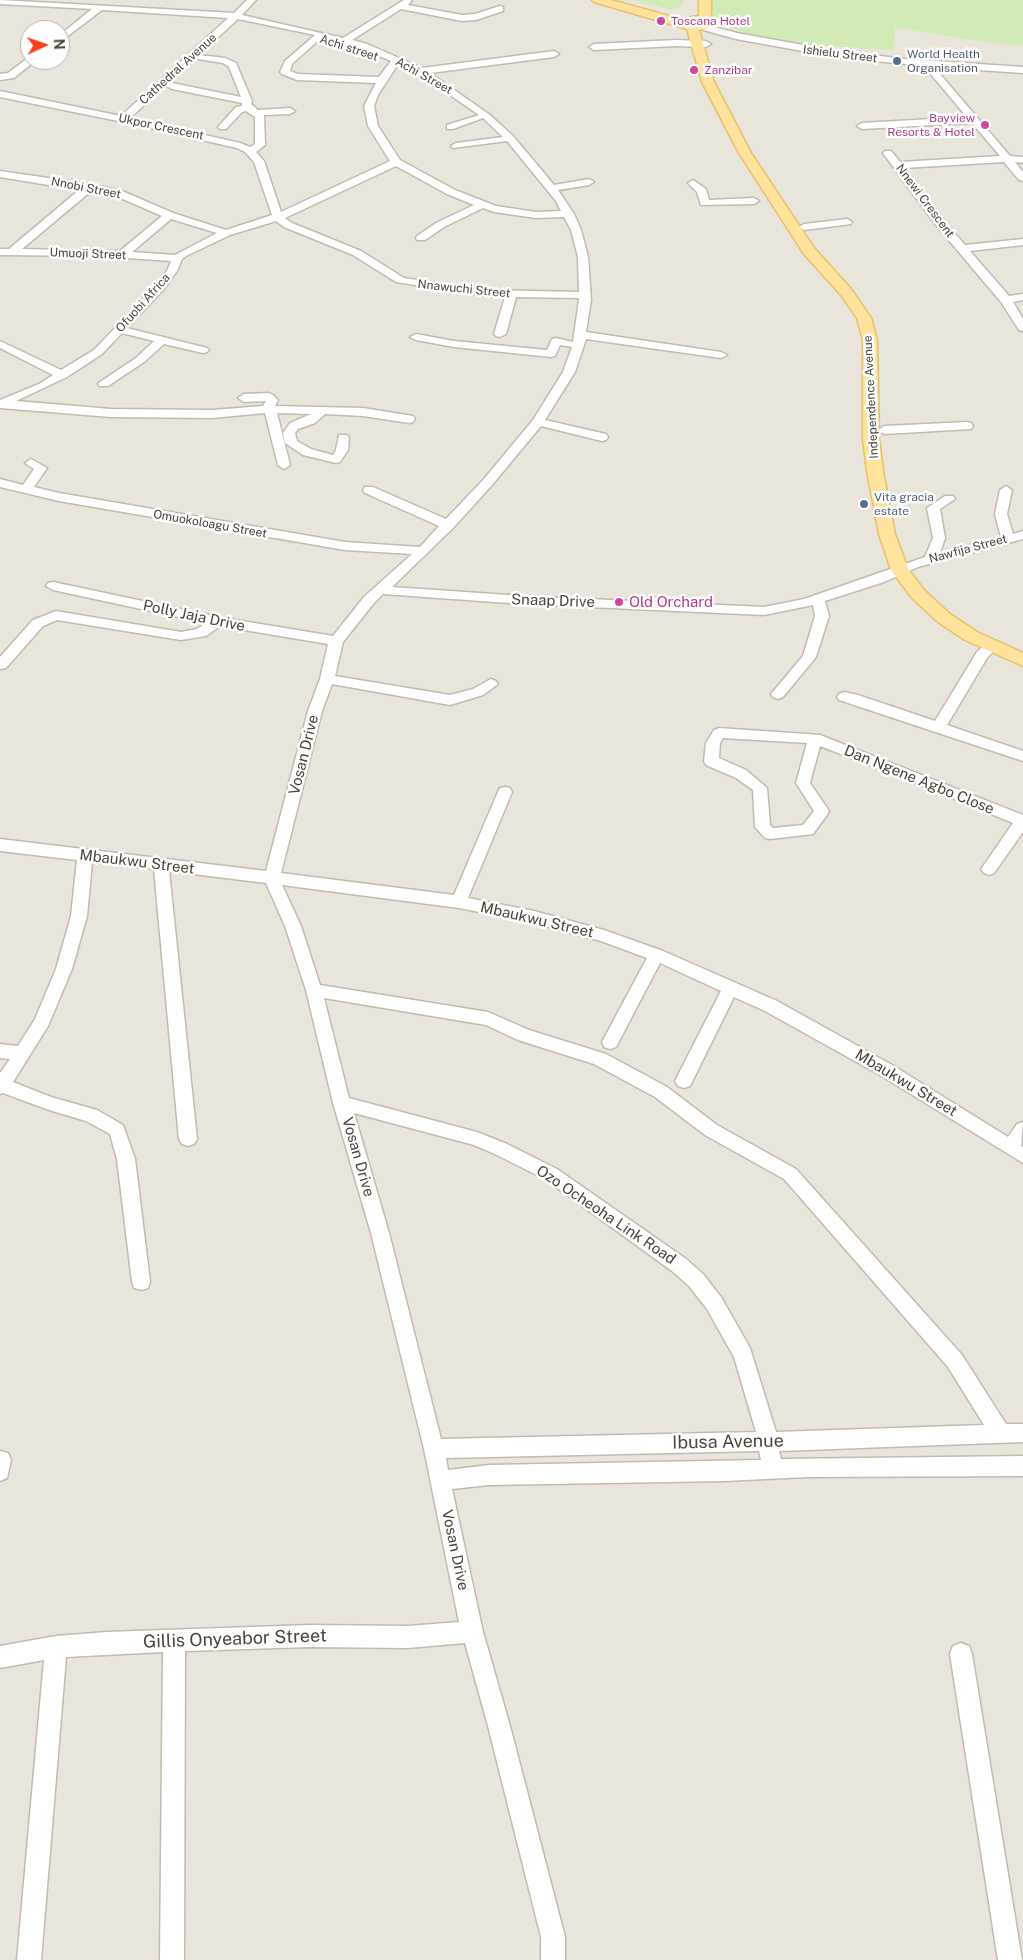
<!DOCTYPE html>
<style>
body{margin:0}
#map{position:relative;width:1023px;height:1960px;overflow:hidden;background:#f6f3ec;font-family:"Public Sans",sans-serif}
canvas{display:block}
.north{position:absolute;left:20px;top:20px;width:50px;height:50px;box-sizing:border-box;background:#fff;border:1px solid #b7b4b0;border-radius:50%;rotate:87deg;font-size:14px;font-weight:700;line-height:20px;text-align:center;color:#4b4439}
.north::after{content:'';display:block;margin:auto;width:18px;height:22px;background:#fc3f1d;clip-path:polygon(50% 0,100% 100%,50% 72%,0 100%)}
</style>
<div id="map">
<canvas width="1023" height="1960"></canvas>
<div class="north">N</div>
</div>
<script>
const ctx = document.querySelector('canvas').getContext('2d');
ctx.lineJoin = 'round';
function fill(path, color) { ctx.fillStyle = color; ctx.fill(path, 'evenodd'); }
const poly = rows => new Path2D(rows.map(r => 'M' + r).join(''));
function trace(path, color, width, dash) { ctx.strokeStyle = color; ctx.lineWidth = width; ctx.lineCap = dash ? 'butt' : 'round'; ctx.setLineDash(dash || []); ctx.stroke(path); }
function write(font, color, halo, rows, align = 'center') {
  ctx.font = font + ' "Public Sans",sans-serif'; ctx.lineWidth = 5; ctx.setLineDash([]); ctx.textBaseline = 'middle'; ctx.strokeStyle = halo; ctx.fillStyle = color; for (const [text, x, y, turn = 0] of rows) {
    ctx.save(); ctx.translate(x, y); ctx.rotate((+turn || 0) * Math.PI / 180); ctx.textAlign = isNaN(turn) ? turn : align; if (halo) ctx.strokeText(text, 0, 0); ctx.fillText(text, 0, 0); ctx.restore();
  }
}
const residential = poly([
 [0,0,1023,0,1023,1960,0,1960],
 [30,30,60,30,60,60,30,60]
]);
const green = poly([
 [633,0,684,0,683,6,671,10],
 [711,0,1023,0,1023,46,1007,45,895,28,894,50,792,44,749,34,712,21]
]);
const minor = poly([
 [0,0,234,13,247,0,256,0,242,15,343,38,404,0,412,0,408,5,462,15,475,14,500,6,503,7,503,11,476,20,462,21,401,9,352,40,367,44,422,68,554,51,559,54,554,57,430,73,490,115,513,136,554,185,589,179,594,182,589,185,558,190,574,214,581,230,588,257,591,300,586,332,721,352,727,355,721,358,586,339,575,372,545,420,606,434,608,437,606,440,602,441,541,426,492,485,453,528,392,587,523,596,764,607,804,599,925,557,933,538,927,508,945,496,953,496,955,499,940,509,945,538,940,553,1001,537,995,514,1000,490,1006,486,1012,490,1007,514,1013,534,1023,531,1023,539,918,567,884,582,825,601,829,616,816,657,783,697,778,699,773,697,771,694,803,656,815,616,813,605,764,615,523,604,383,594,374,603,343,642,335,676,450,695,473,689,491,679,496,681,498,684,483,695,450,705,332,684,322,711,281,873,454,895,498,792,500,788,505,787,510,788,512,792,468,898,534,911,604,930,663,951,777,1001,892,1065,1008,1137,1017,1124,1023,1122,1021,1146,1023,1147,1023,1163,880,1075,765,1011,734,997,690,1086,684,1088,678,1086,675,1081,721,991,660,963,616,1047,610,1049,604,1047,602,1042,647,958,601,941,534,923,459,908,282,885,301,926,320,985,488,1012,529,1030,606,1054,667,1087,717,1125,796,1169,962,1355,1006,1424,1023,1424,1023,1442,779,1451,781,1459,1023,1456,1023,1476,808,1477,724,1481,489,1485,452,1489,483,1632,510,1726,565,1937,565,1960,541,1960,541,1937,488,1726,465,1643,408,1648,309,1647,185,1651,184,1960,160,1960,163,1652,66,1657,41,1960,17,1960,44,1660,0,1668,0,1646,56,1636,107,1632,309,1625,408,1626,459,1622,424,1449,371,1233,333,1103,306,990,285,926,266,883,169,871,197,1139,194,1144,188,1146,182,1144,179,1139,154,869,92,862,87,916,72,969,48,1026,13,1082,51,1097,97,1110,123,1125,135,1159,150,1282,148,1288,141,1290,134,1288,132,1282,117,1159,110,1134,86,1121,49,1110,3,1093,0,1094,0,1073,10,1059,0,1058,0,1044,18,1046,35,1019,56,969,71,916,77,860,0,851,0,839,266,871,308,711,320,679,328,644,220,626,206,636,181,640,57,620,43,626,6,668,0,669,0,657,33,620,56,611,181,632,197,629,206,623,53,590,46,586,48,583,53,582,218,617,333,636,364,597,412,554,345,550,59,501,0,487,0,479,23,485,34,469,25,463,31,459,47,468,34,487,59,493,345,542,420,547,439,526,365,493,363,490,365,487,373,487,446,519,484,479,533,420,563,372,572,347,560,345,555,356,551,357,454,347,416,340,410,337,416,334,454,341,547,350,552,339,556,338,573,342,579,300,579,298,516,297,506,334,500,337,496,336,494,334,505,297,485,296,396,282,353,255,284,227,276,221,230,235,186,256,182,259,177,271,165,288,127,328,207,348,209,350,207,352,203,353,164,344,144,362,108,386,100,386,98,384,100,382,136,358,154,341,122,333,102,354,67,377,16,401,111,409,212,410,263,406,266,401,244,402,238,398,244,394,269,393,273,395,278,400,275,406,363,408,413,416,415,419,413,422,409,423,363,416,325,414,315,423,298,429,295,433,297,441,311,449,333,455,336,450,339,435,347,435,349,438,348,450,340,462,336,463,303,455,285,443,283,433,290,423,311,414,277,413,290,465,284,469,278,465,265,413,212,418,111,417,0,408,0,400,39,384,53,375,0,348,0,341,61,370,94,350,157,284,167,271,171,261,98,256,0,255,0,249,9,249,79,190,0,177,0,171,89,184,122,191,173,213,226,230,272,215,254,162,245,152,237,148,123,122,0,97,0,91,121,116,228,18,102,10,60,42,60,35,92,9,0,4,0,0],
 [238,19,315,35,285,61,280,72,282,74,297,80,376,83,364,106,368,126,390,161,281,212,264,161,256,152,265,145,264,115,290,114,295,111,290,108,258,110,251,104,252,101,236,63,225,58,199,55,238,19],
 [322,37,338,41,338,45,346,44,361,48,391,61,379,77,298,74,290,71,292,64,322,37],
 [197,57,198,59,223,63,229,67,241,97,172,83,167,86,172,89,242,103,242,106,236,107,218,127,220,129,226,129,242,112,246,111,255,117,255,144,250,147,240,143,130,118,197,57],
 [398,64,418,73,479,115,447,125,447,129,453,129,483,118,503,137,456,143,451,146,453,148,507,141,556,201,561,211,536,212,496,206,455,190,400,160,378,126,374,106,378,95,398,64],
 [396,166,447,194,474,205,436,223,417,236,416,238,417,240,425,240,444,227,483,208,494,212,536,218,564,217,571,230,578,257,579,292,485,290,404,278,361,251,292,223,285,218,396,166],
 [90,192,116,196,162,216,120,251,22,249,90,192],
 [171,219,217,233,175,255,132,252,171,219],
 [324,998,486,1025,518,1040,594,1064,655,1097,705,1135,784,1179,948,1367,984,1425,776,1432,750,1348,721,1297,703,1274,686,1259,557,1169,507,1144,477,1132,349,1098,324,998],
 [354,1113,474,1145,495,1154,545,1179,672,1271,689,1286,707,1309,734,1357,756,1432,441,1439,389,1233,354,1113],
 [759,1451,761,1460,489,1465,448,1470,446,1458,759,1451],
 [703,24,737,33,836,51,906,59,1023,67,1023,73,934,67,1010,156,1023,157,1023,163,1015,162,1023,172,1023,181,1019,180,1004,162,904,168,944,221,965,245,1023,239,1023,245,970,251,1009,296,1023,294,1023,300,1013,302,1023,319,1023,331,1019,330,1001,302,936,225,883,153,885,151,891,151,900,162,1000,156,972,123,862,129,857,126,862,123,967,117,924,66,836,57,736,39,700,29,699,27,703,24],
 [676,40,706,41,711,44,706,47,676,46,594,50,589,47,594,44,676,40],
 [28,58,36,60,14,78,0,80,0,74,8,73,28,58],
 [693,180,706,189,709,200,754,198,759,201,754,204,701,205,697,192,688,183,693,180],
 [847,219,852,222,851,224,804,230,799,227,804,224,847,219],
 [967,422,971,423,973,426,971,429,884,434,878,430,884,426,967,422],
 [991,642,996,643,998,646,987,658,947,725,1023,751,1023,761,839,700,837,697,839,694,844,692,858,695,935,721,977,652,986,643,991,642],
 [719,728,820,735,1023,815,1023,832,994,873,989,875,984,873,981,869,984,865,1013,823,933,790,820,746,810,783,829,811,827,815,813,834,770,839,765,838,755,827,753,790,736,778,706,765,704,761,706,743,714,730,719,728],
 [723,738,807,743,796,783,814,811,803,825,773,828,770,825,767,788,746,770,719,758,720,743,723,738],
 [0,1451,8,1453,11,1460,7,1478,0,1481,0,1451],
 [961,1643,969,1646,972,1654,1022,1960,998,1960,950,1654,953,1646,961,1643]
]);
const major = poly([
 [592,0,611,0,684,20,691,17,699,16,699,0,711,0,711,21,713,24,707,29,699,30,714,82,751,153,814,248,851,289,871,318,877,340,879,439,883,471,895,534,908,569,924,590,950,614,977,632,1023,653,1023,666,965,640,938,622,912,598,891,570,879,534,867,471,863,439,863,340,857,318,841,295,804,254,739,153,702,82,687,29,594,2,592,0]
]);
const markers = [
 [661,21,5,"#d1479c"],
 [897,61,5,"#5c6f8a"],
 [694,70,5,"#d1479c"],
 [985,125,5,"#d1479c"],
 [864,504,5,"#5c6f8a"],
 [619,602,5,"#d1479c"]
];
const farHotelnames = [
 ["Toscana Hotel",671,21],
 ["Zanzibar",704,70],
 ["Bayview",975,118,"right"],
 ["Resorts & Hotel",975,132,"right"]
];
const farStreetnames = [
 ["Achi street",349,48,18],
 ["Ishielu Street",840,54,7],
 ["Cathedral Avenue",178,69,-42],
 ["Achi Street",424,76,29],
 ["Ukpor Crescent",161,127,12],
 ["Nnobi Street",86,188,11],
 ["Nnewi Crescent",925,201,53],
 ["Umuoji Street",88,254,2],
 ["Nnawuchi Street",464,289,6],
 ["Ofuobi Africa",143,303,-48],
 ["Independence Avenue",871,397,-93],
 ["Omuokoloagu Street",210,524,10],
 ["Nawfija Street",968,549,-15]
];
const farServicenames = [
 ["World Health",907,54],
 ["Organisation",907,68],
 ["Vita gracia",874,497],
 ["estate",874,511]
];
const streetNames = [
 ["Snaap Drive",553,601,2],
 ["Polly Jaja Drive",194,616,12],
 ["Vosan Drive",304,755,-76],
 ["Dan Ngene Agbo Close",919,780,22],
 ["Mbaukwu Street",137,862,7],
 ["Mbaukwu Street",537,920,13],
 ["Mbaukwu Street",906,1083,31],
 ["Vosan Drive",358,1157,74],
 ["Ozo Ocheoha Link Road",606,1215,34],
 ["Vosan Drive",455,1550,78]
];
const hotelNames = [
 ["Old Orchard",629,602]
];
const nearStreetnames = [
 ["Ibusa Avenue",728,1442,-1],
 ["Gillis Onyeabor Street",235,1639,-2]
];
fill(residential, '#eae5da');
fill(green, '#d2eab5');
trace(minor, '#c2bbae', 3);
trace(major, '#e6c16a', 3);
fill(minor, '#fff');
fill(major, '#ffe39c');
for (const [x, y, r, color] of markers) { const dot = new Path2D(); dot.arc(x, y, r, 0, 2 * Math.PI); ctx.fillStyle = color; ctx.fill(dot); trace(dot, '#fff', 2); }
write('12px', '#b23c85', '#fff', farHotelnames, 'left');
write('12px', '#4b4439', '#fff', farStreetnames);
write('12px', '#4e5e75', '#fff', farServicenames, 'left');
write('15px', '#4b4439', '#fff', streetNames);
write('15px', '#b23c85', '#fff', hotelNames, 'left');
write('18px', '#4b4439', '#fff', nearStreetnames);
</script>
